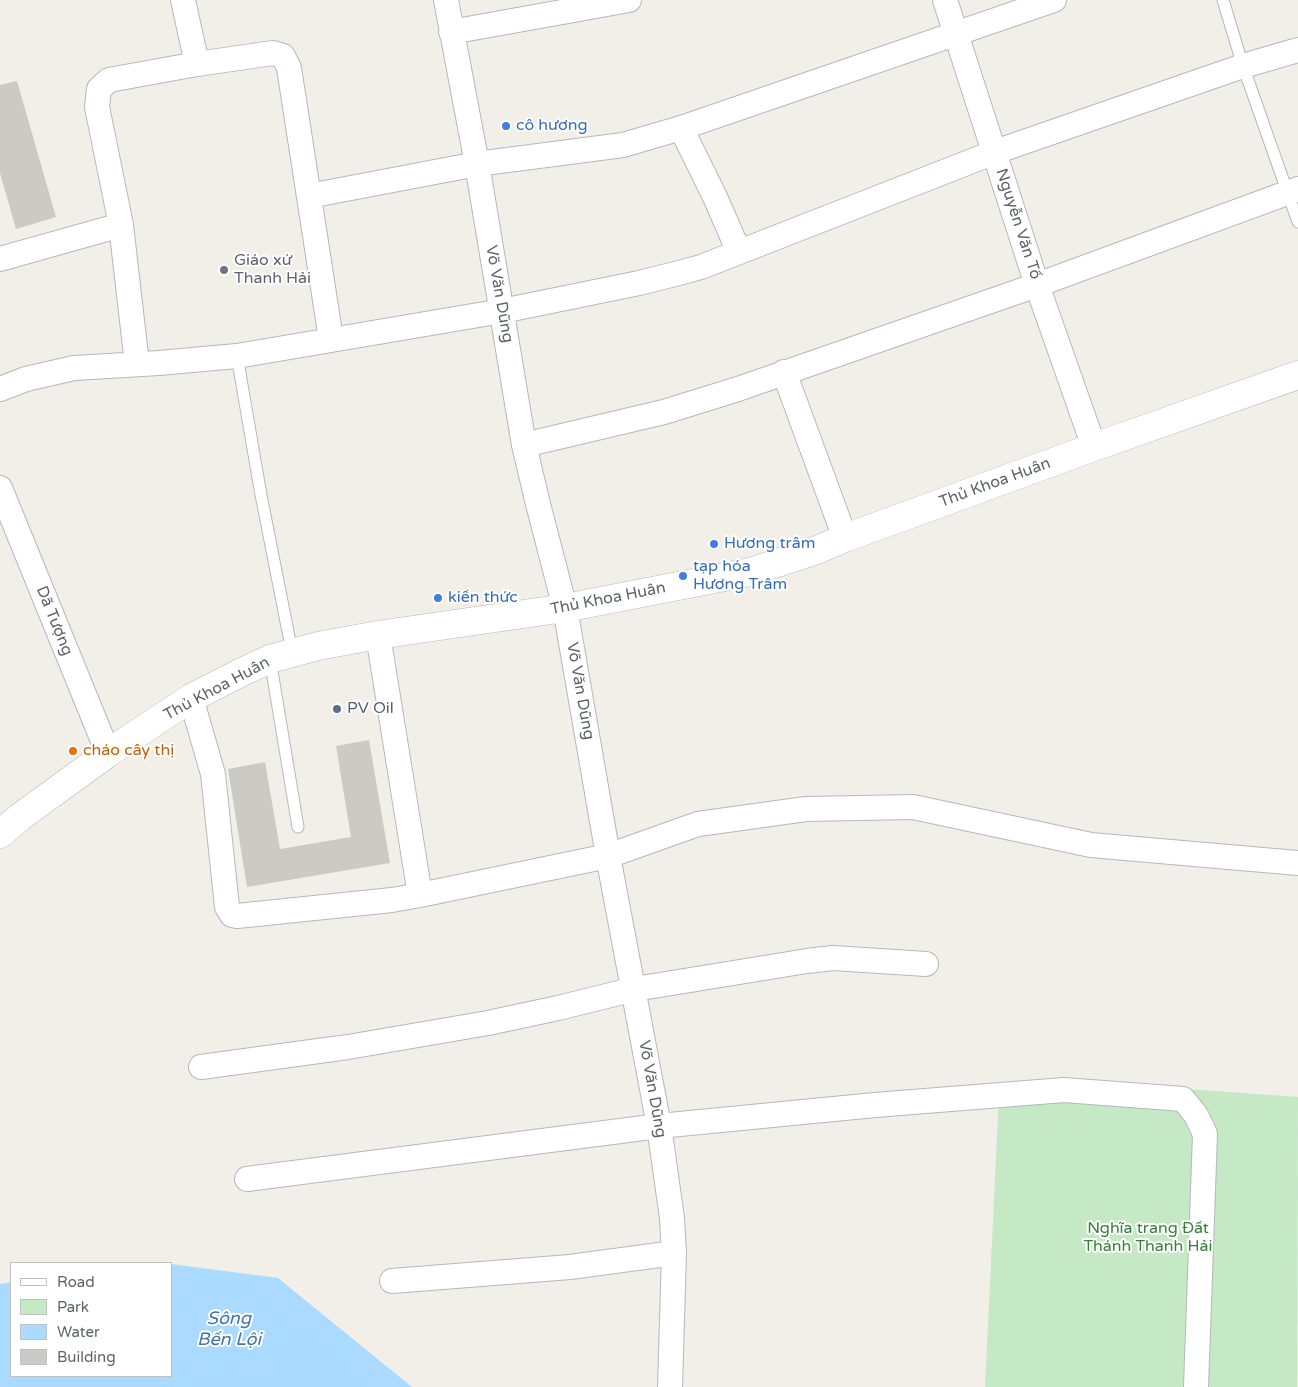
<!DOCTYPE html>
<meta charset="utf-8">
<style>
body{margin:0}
#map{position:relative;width:1298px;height:1387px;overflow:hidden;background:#f1efe8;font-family:"Varela Round",sans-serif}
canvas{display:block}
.legend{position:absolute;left:10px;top:1262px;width:162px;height:115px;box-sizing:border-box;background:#fff;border:1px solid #bfc1c3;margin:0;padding:6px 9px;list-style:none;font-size:15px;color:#5f6368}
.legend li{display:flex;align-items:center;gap:10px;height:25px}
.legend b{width:25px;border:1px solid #bfc1c3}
</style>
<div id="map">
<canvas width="1298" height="1387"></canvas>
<ul class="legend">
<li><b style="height:6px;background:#fff"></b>Road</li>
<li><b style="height:14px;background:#c5e8c5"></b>Park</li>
<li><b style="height:14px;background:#aadaff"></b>Water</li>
<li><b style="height:14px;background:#cccac5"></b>Building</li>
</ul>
</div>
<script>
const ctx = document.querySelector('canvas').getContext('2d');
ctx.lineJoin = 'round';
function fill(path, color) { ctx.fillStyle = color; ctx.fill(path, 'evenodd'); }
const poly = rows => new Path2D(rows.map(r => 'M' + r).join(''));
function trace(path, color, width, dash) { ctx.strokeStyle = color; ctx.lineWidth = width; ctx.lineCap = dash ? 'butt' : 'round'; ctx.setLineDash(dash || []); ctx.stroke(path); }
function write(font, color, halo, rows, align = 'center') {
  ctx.font = font + ' "Varela Round",sans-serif'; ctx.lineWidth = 4; ctx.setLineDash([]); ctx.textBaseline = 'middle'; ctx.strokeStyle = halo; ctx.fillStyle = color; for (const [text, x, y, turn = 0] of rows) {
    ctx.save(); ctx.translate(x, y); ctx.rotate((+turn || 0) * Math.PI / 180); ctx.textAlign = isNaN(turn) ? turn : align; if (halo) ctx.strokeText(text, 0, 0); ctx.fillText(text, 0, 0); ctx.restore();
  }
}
const green = poly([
 [1174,1088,1298,1097,1297,1387,985,1387,999,1096]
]);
const water = poly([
 [171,1264,278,1278,412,1387,0,1387,0,1284,11,1282,11,1376,171,1376]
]);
const building = poly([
 [17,81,56,217,16,229,0,173,0,85],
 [369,740,390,863,247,887,228,769,265,762,280,849,351,837,336,746]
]);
const lane = poly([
 [1223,0,1243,66,1298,222],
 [237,356,261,495,292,652],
 [270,659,298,827]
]);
const street = poly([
 [183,0,197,64],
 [446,0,477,164,524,445,538,504,565,608,608,856,659,1126,672,1218,674,1253,670,1387],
 [945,0,1037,285,1094,447],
 [451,32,629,0],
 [681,128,715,197,739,252],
 [309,196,477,164,623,145,681,128,1054,0],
 [0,259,121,225],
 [137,364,121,225,97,107,99,89,109,80,197,64,273,53,283,56,289,68,331,339],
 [784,372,845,538],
 [0,389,26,379,74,368,159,363,237,356,502,311,639,283,675,274,701,267,995,152,1243,66,1298,50],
 [524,445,664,412,738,389,1037,285,1298,189],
 [0,488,108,753],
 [378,635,420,895],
 [191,698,213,774,227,907,232,915,237,916,392,900,420,895,608,856,698,824,806,809,913,807,1091,845,1298,863],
 [201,1067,348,1047,488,1023,558,1008,635,989,807,961,833,958,926,964],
 [247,1179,659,1126,875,1105,1064,1090,1183,1099,1196,1115,1205,1134,1196,1387],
 [392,1281,570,1267,674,1253]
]);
const secondary = poly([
 [0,834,20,817,108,753,191,698,242,672,270,659,318,646,378,635,565,608,750,572,817,550,845,538,1094,447,1298,375]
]);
const markers = [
 [506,126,5,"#3f7fe0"],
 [224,270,5,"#6b7280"],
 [714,544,5,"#3f7fe0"],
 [683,576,5,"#3f7fe0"],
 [438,598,5,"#3f7fe0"],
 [337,709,5,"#5c6f8a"],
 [73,751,5,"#e8710a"]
];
const shopNames = [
 ["cô hương",516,126],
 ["Hương trâm",724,544],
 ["tạp hóa",693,567],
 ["Hương Trâm",693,585],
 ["kiến thức",448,598]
];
const streetNames = [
 ["Nguyễn Văn Tố",1018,224,72],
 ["Võ Văn Dũng",499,294,80],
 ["Thủ Khoa Huân",995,483,-20],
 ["Thủ Khoa Huân",608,599,-11],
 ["Dã Tượng",54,621,68],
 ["Thủ Khoa Huân",217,689,-28],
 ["Võ Văn Dũng",580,691,80],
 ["Võ Văn Dũng",652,1089,80]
];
const worshipNames = [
 ["Giáo xứ",234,261],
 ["Thanh Hải",234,279]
];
const serviceNames = [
 ["PV Oil",347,709]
];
const foodNames = [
 ["cháo cây thị",83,751]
];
const parkNames = [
 ["Nghĩa trang Đất",1148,1229],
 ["Thánh Thanh Hải",1148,1247]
];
const waterNames = [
 ["Sông",229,1319],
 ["Bến Lội",229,1340]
];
fill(green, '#c5e8c5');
fill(water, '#aadaff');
fill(building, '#cccac5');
trace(lane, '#b5b8bc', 13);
trace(street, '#b5b8bc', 26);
trace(secondary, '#b6babf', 29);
trace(lane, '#fff', 11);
trace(street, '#fff', 24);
trace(secondary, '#fff', 28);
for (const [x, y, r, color] of markers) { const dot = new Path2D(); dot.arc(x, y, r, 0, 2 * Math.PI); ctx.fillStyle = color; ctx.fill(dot); trace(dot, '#fff', 2); }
write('16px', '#366cbe', '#fff', shopNames, 'left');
write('16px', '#5f6368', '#fff', streetNames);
write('16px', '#5b616d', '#fff', worshipNames, 'left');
write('16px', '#4e5e75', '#fff', serviceNames, 'left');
write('16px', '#c56008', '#fff', foodNames, 'left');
write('16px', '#348238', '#fff', parkNames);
write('italic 18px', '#4174aa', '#fff', waterNames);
</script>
